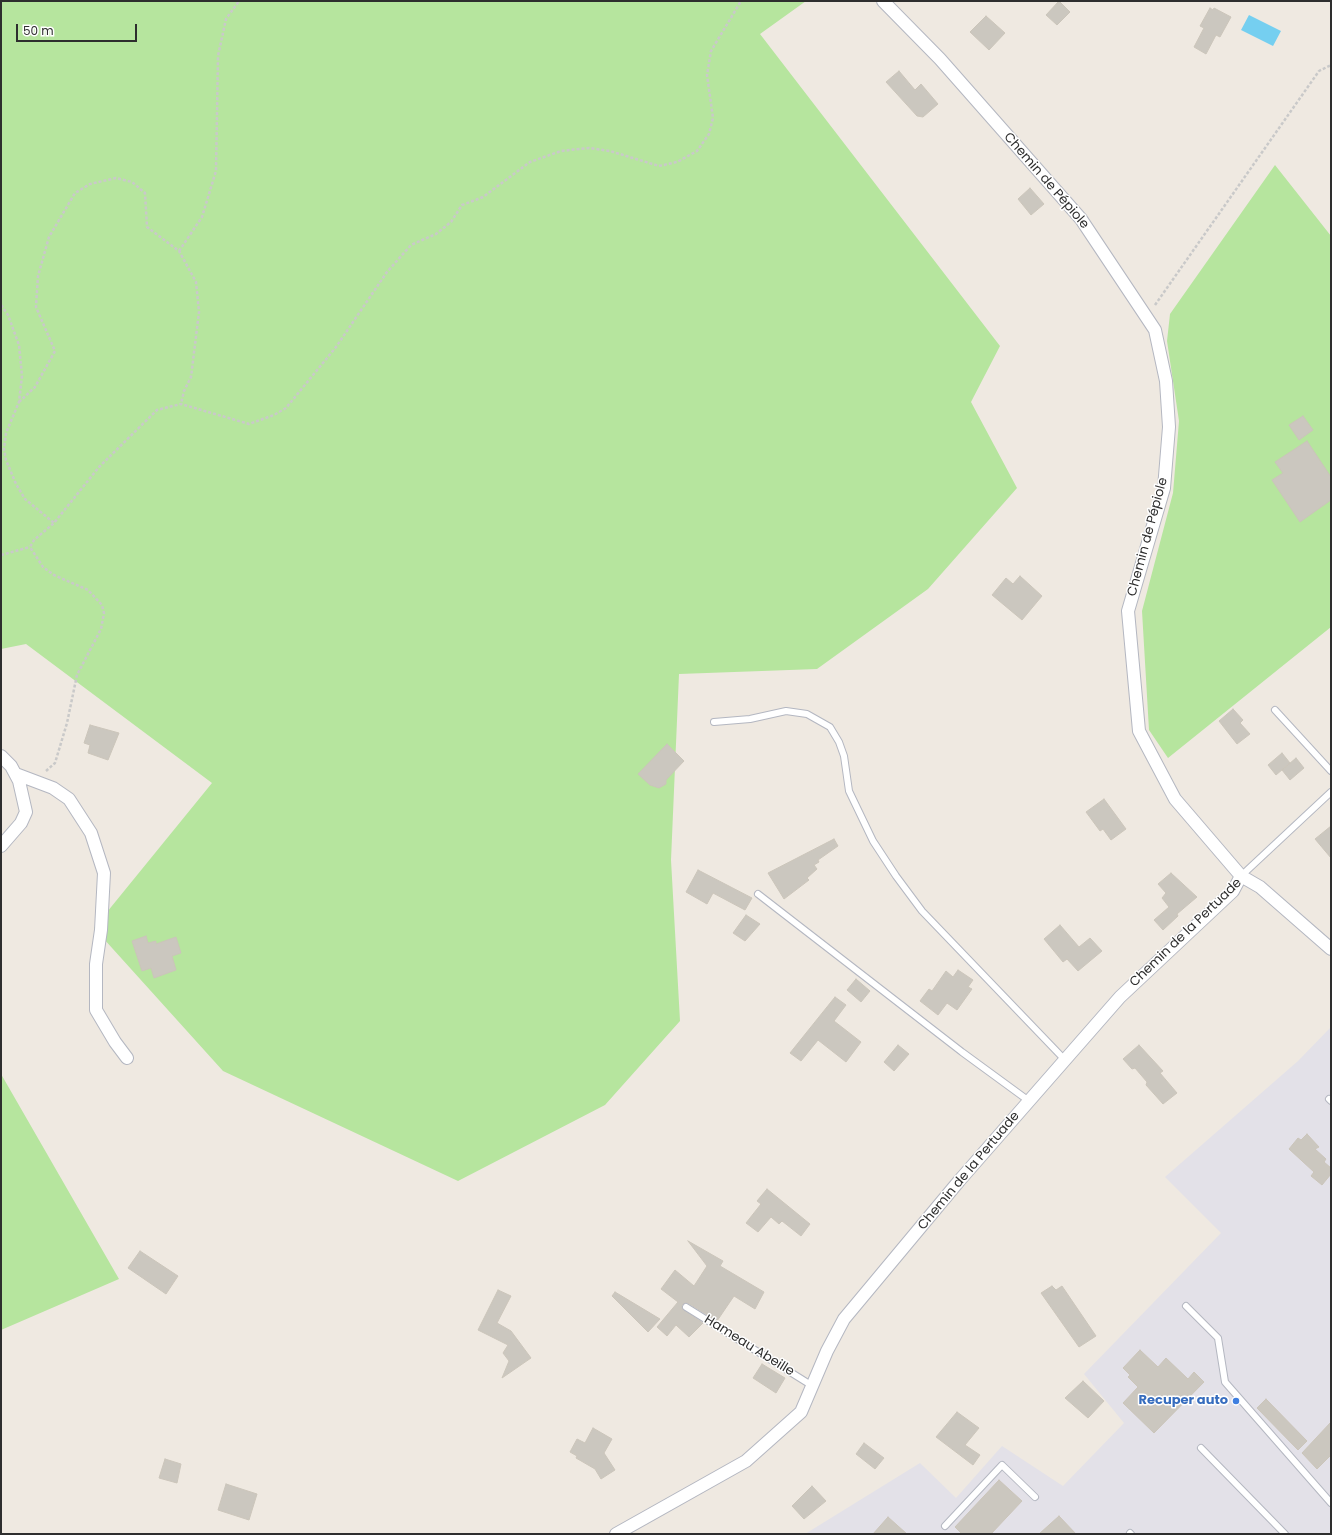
<!DOCTYPE html>
<meta charset="utf-8">
<style>
body{margin:0}
#map{position:relative;width:1332px;height:1535px;overflow:hidden;background:#efe9e1;font-family:Poppins,sans-serif}
canvas{display:block}
.frame{position:absolute;inset:0;border:2px solid #2e2e2e;pointer-events:none}
.scale{position:absolute;left:16px;top:24px;width:121px;height:18px;box-sizing:border-box;border:2px solid #2e2e2e;border-top:0;padding-left:5px;font-size:12px;line-height:14px;white-space:nowrap;color:#2e2e2e;-webkit-text-stroke:3px #fff;paint-order:stroke}
</style>
<div id="map">
<canvas width="1332" height="1535"></canvas>
<div class="frame"></div>
<div class="scale">50 m</div>
</div>
<script>
const ctx = document.querySelector('canvas').getContext('2d');
ctx.lineJoin = 'round';
function fill(path, color) { ctx.fillStyle = color; ctx.fill(path, 'evenodd'); }
const poly = rows => new Path2D(rows.map(r => 'M' + r).join(''));
function trace(path, color, width, dash) { ctx.strokeStyle = color; ctx.lineWidth = width; ctx.lineCap = dash ? 'butt' : 'round'; ctx.setLineDash(dash || []); ctx.stroke(path); }
function write(font, color, halo, rows, align = 'center') {
  ctx.font = font + ' Poppins,sans-serif'; ctx.lineWidth = 3; ctx.setLineDash([]); ctx.textBaseline = 'middle'; ctx.strokeStyle = halo; ctx.fillStyle = color; for (const [text, x, y, turn = 0] of rows) {
    ctx.save(); ctx.translate(x, y); ctx.rotate((+turn || 0) * Math.PI / 180); ctx.textAlign = isNaN(turn) ? turn : align; if (halo) ctx.strokeText(text, 0, 0); ctx.fillText(text, 0, 0); ctx.restore();
  }
}
const industrial = poly([
 [1331,1027,1331,1534,805,1534,920,1463,956,1498,1002,1446,1063,1486,1124,1423,1084,1374,1221,1233,1165,1177,1298,1061]
]);
const green = poly([
 [1,1,806,1,760,34,1000,346,971,402,1017,488,928,589,817,669,679,674,671,860,680,1021,605,1105,458,1181,223,1071,94,928,212,783,26,644,1,649],
 [1275,165,1331,236,1331,627,1168,758,1149,730,1142,611,1173,493,1179,421,1167,341,1170,314],
 [1,1074,119,1279,1,1330]
]);
const water = poly([
 [1249,15,1281,31,1273,46,1241,30]
]);
const building = poly([
 [1059,1,1070,12,1057,25,1046,15,1059,1],
 [1210,8,1213,10,1214,8,1231,17,1220,37,1216,35,1206,54,1194,47,1204,28,1200,26,1210,8],
 [986,16,1005,33,989,50,970,32,986,16],
 [899,71,915,90,921,84,938,104,923,117,917,116,886,82,899,71],
 [1030,188,1044,204,1031,215,1018,199,1030,188],
 [1303,416,1313,430,1299,440,1289,425,1303,416],
 [1307,441,1331,477,1331,500,1300,522,1272,480,1283,473,1275,462,1307,441],
 [1020,576,1042,596,1022,620,992,595,1006,578,1013,584,1020,576],
 [1233,709,1243,720,1240,723,1250,734,1237,744,1219,721,1233,709],
 [90,725,119,733,108,760,88,753,90,745,84,743,90,725],
 [667,744,684,761,666,780,666,784,659,788,650,785,638,774,667,744],
 [1282,753,1290,763,1276,775,1268,765,1282,753],
 [1296,758,1304,768,1290,780,1282,770,1296,758],
 [1104,799,1126,829,1111,840,1103,829,1100,831,1086,812,1104,799],
 [1331,826,1331,858,1315,839,1331,826],
 [834,839,838,846,818,860,819,862,814,865,817,869,807,878,809,880,784,899,768,873,834,839],
 [698,870,752,898,745,910,713,893,707,904,686,892,698,870],
 [1171,873,1197,897,1177,914,1178,916,1163,930,1154,920,1169,907,1162,898,1166,893,1158,884,1171,873],
 [746,915,760,924,745,941,733,933,746,915],
 [1060,925,1079,947,1090,938,1102,951,1078,971,1067,959,1063,962,1044,939,1060,925],
 [146,936,148,943,156,941,156,944,176,937,181,953,172,956,176,970,154,978,151,968,142,971,132,941,146,936],
 [958,970,973,980,968,987,972,989,957,1010,947,1003,938,1015,920,1001,929,989,932,991,946,971,953,977,958,970],
 [856,979,870,991,861,1002,847,990,856,979],
 [835,997,846,1005,834,1021,861,1042,846,1062,818,1040,801,1061,790,1053,835,997],
 [898,1045,909,1054,894,1071,884,1062,898,1045],
 [1139,1045,1163,1071,1160,1073,1177,1093,1163,1104,1146,1085,1147,1082,1135,1068,1132,1069,1123,1059,1139,1045],
 [1307,1134,1319,1147,1315,1149,1326,1159,1324,1162,1331,1168,1331,1174,1322,1185,1311,1176,1314,1172,1289,1149,1298,1138,1301,1140,1307,1134],
 [767,1189,810,1224,801,1236,782,1221,779,1224,771,1217,758,1232,746,1223,761,1204,757,1201,767,1189],
 [688,1241,723,1261,720,1266,764,1292,755,1309,734,1296,717,1321,688,1303,684,1303,682,1305,682,1309,703,1323,689,1337,676,1325,667,1336,657,1327,678,1302,661,1289,675,1270,694,1286,707,1266,688,1241],
 [140,1251,178,1276,166,1294,128,1268,140,1251],
 [1052,1286,1056,1290,1062,1286,1096,1336,1079,1347,1041,1293,1052,1286],
 [498,1290,511,1296,497,1323,511,1331,531,1358,502,1378,509,1361,503,1353,508,1345,478,1330,498,1290],
 [615,1292,660,1319,648,1332,612,1296,615,1292],
 [1140,1350,1158,1367,1166,1358,1188,1379,1194,1372,1204,1382,1154,1433,1123,1403,1138,1387,1128,1377,1130,1375,1123,1368,1140,1350],
 [762,1364,785,1378,776,1393,753,1378,762,1364],
 [1083,1381,1104,1401,1088,1418,1065,1398,1083,1381],
 [1266,1399,1307,1441,1298,1450,1257,1408,1266,1399],
 [957,1412,979,1428,965,1445,980,1455,973,1465,936,1437,957,1412],
 [1331,1422,1331,1455,1317,1469,1302,1453,1331,1422],
 [593,1428,612,1439,604,1453,615,1470,601,1479,595,1469,576,1458,577,1456,570,1452,577,1439,585,1443,593,1428],
 [864,1443,884,1458,875,1469,856,1454,864,1443],
 [165,1459,181,1464,177,1483,159,1478,165,1459],
 [999,1480,1022,1501,991,1534,962,1534,955,1527,999,1480],
 [226,1484,257,1494,249,1520,218,1510,226,1484],
 [812,1486,826,1501,804,1519,792,1506,812,1486],
 [1059,1516,1076,1534,1039,1534,1059,1516],
 [888,1517,907,1534,873,1534,888,1517]
]);
const path = poly([
 [179,251,202,217,216,171,218,56,226,19,239,1],
 [1,305,8,315,19,345,22,376,19,402,6,433,4,449,6,460,16,484,25,499,54,523],
 [1155,305,1319,71,1331,65],
 [19,402,35,387,55,351,36,307,38,276,49,237,75,193,90,184,116,178,132,182,145,193,147,227,179,251,196,282,199,312,191,377,184,391,181,404],
 [1,555,30,547],
 [46,771,55,763,67,723,77,675,101,629,104,613,102,605,88,590,54,575,43,567,30,547,34,540,54,523,99,467,157,410,181,404,249,424,274,415,286,408,336,347,387,272,411,245,436,234,451,222,462,205,483,197,530,162,561,151,589,148,610,151,659,166,677,162,697,151,709,134,713,118,707,75,711,51,741,1]
]);
const service = poly([
 [1275,710,1331,771],
 [714,722,750,719,786,711,807,714,830,727,839,742,844,756,849,791,873,841,896,876,922,911,1065,1060],
 [1241,876,1331,792],
 [758,894,962,1052,1029,1101],
 [1329,1099,1331,1101],
 [1186,1306,1218,1338,1225,1382,1331,1503],
 [686,1307,811,1385],
 [1201,1448,1285,1534],
 [945,1526,1002,1465,1035,1497],
 [1130,1533,1131,1534]
]);
const minor = poly([
 [883,1,940,59,1081,219,1155,330,1166,381,1169,427,1164,488,1128,611,1139,731,1175,799,1241,876,1260,887,1331,949],
 [1,756,11,766,19,781,26,812,21,823,1,846],
 [16,774,53,788,69,799,91,833,104,873,101,930,96,964,96,1010,115,1042,127,1058],
 [616,1534,746,1461,801,1412,827,1351,844,1319,959,1181,1120,997,1233,891,1241,876]
]);
const markers = [
 [1236,1401,4,"#3f7fe0"]
];
const streetNames = [
 ["Chemin de Pépiole",1046,181,49],
 ["Chemin de Pépiole",1148,537,-75],
 ["Chemin de la Pertuade",1186,933,-44],
 ["Chemin de la Pertuade",969,1171,-50],
 ["Hameau Abeille",749,1346,32]
];
const shopNames = [
 ["Recuper auto",1228,1401]
];
fill(industrial, '#e3e1e8');
fill(green, '#b6e59e');
fill(water, '#75cff0');
fill(building, '#cbc7bf');
trace(building, '#cbc5ba', 1);
trace(service, '#b4b7c1', 8);
trace(minor, '#b4b7c1', 14);
trace(path, '#c9c9c9', 2.5, [3, 2]);
trace(service, '#fff', 6);
trace(minor, '#fff', 12);
for (const [x, y, r, color] of markers) { const dot = new Path2D(); dot.arc(x, y, r, 0, 2 * Math.PI); ctx.fillStyle = color; ctx.fill(dot); trace(dot, '#fff', 1.5); }
write('13px', '#2e2e2e', '#fff', streetNames);
write('bold 13px', '#366cbe', '#fff', shopNames, 'right');
</script>
